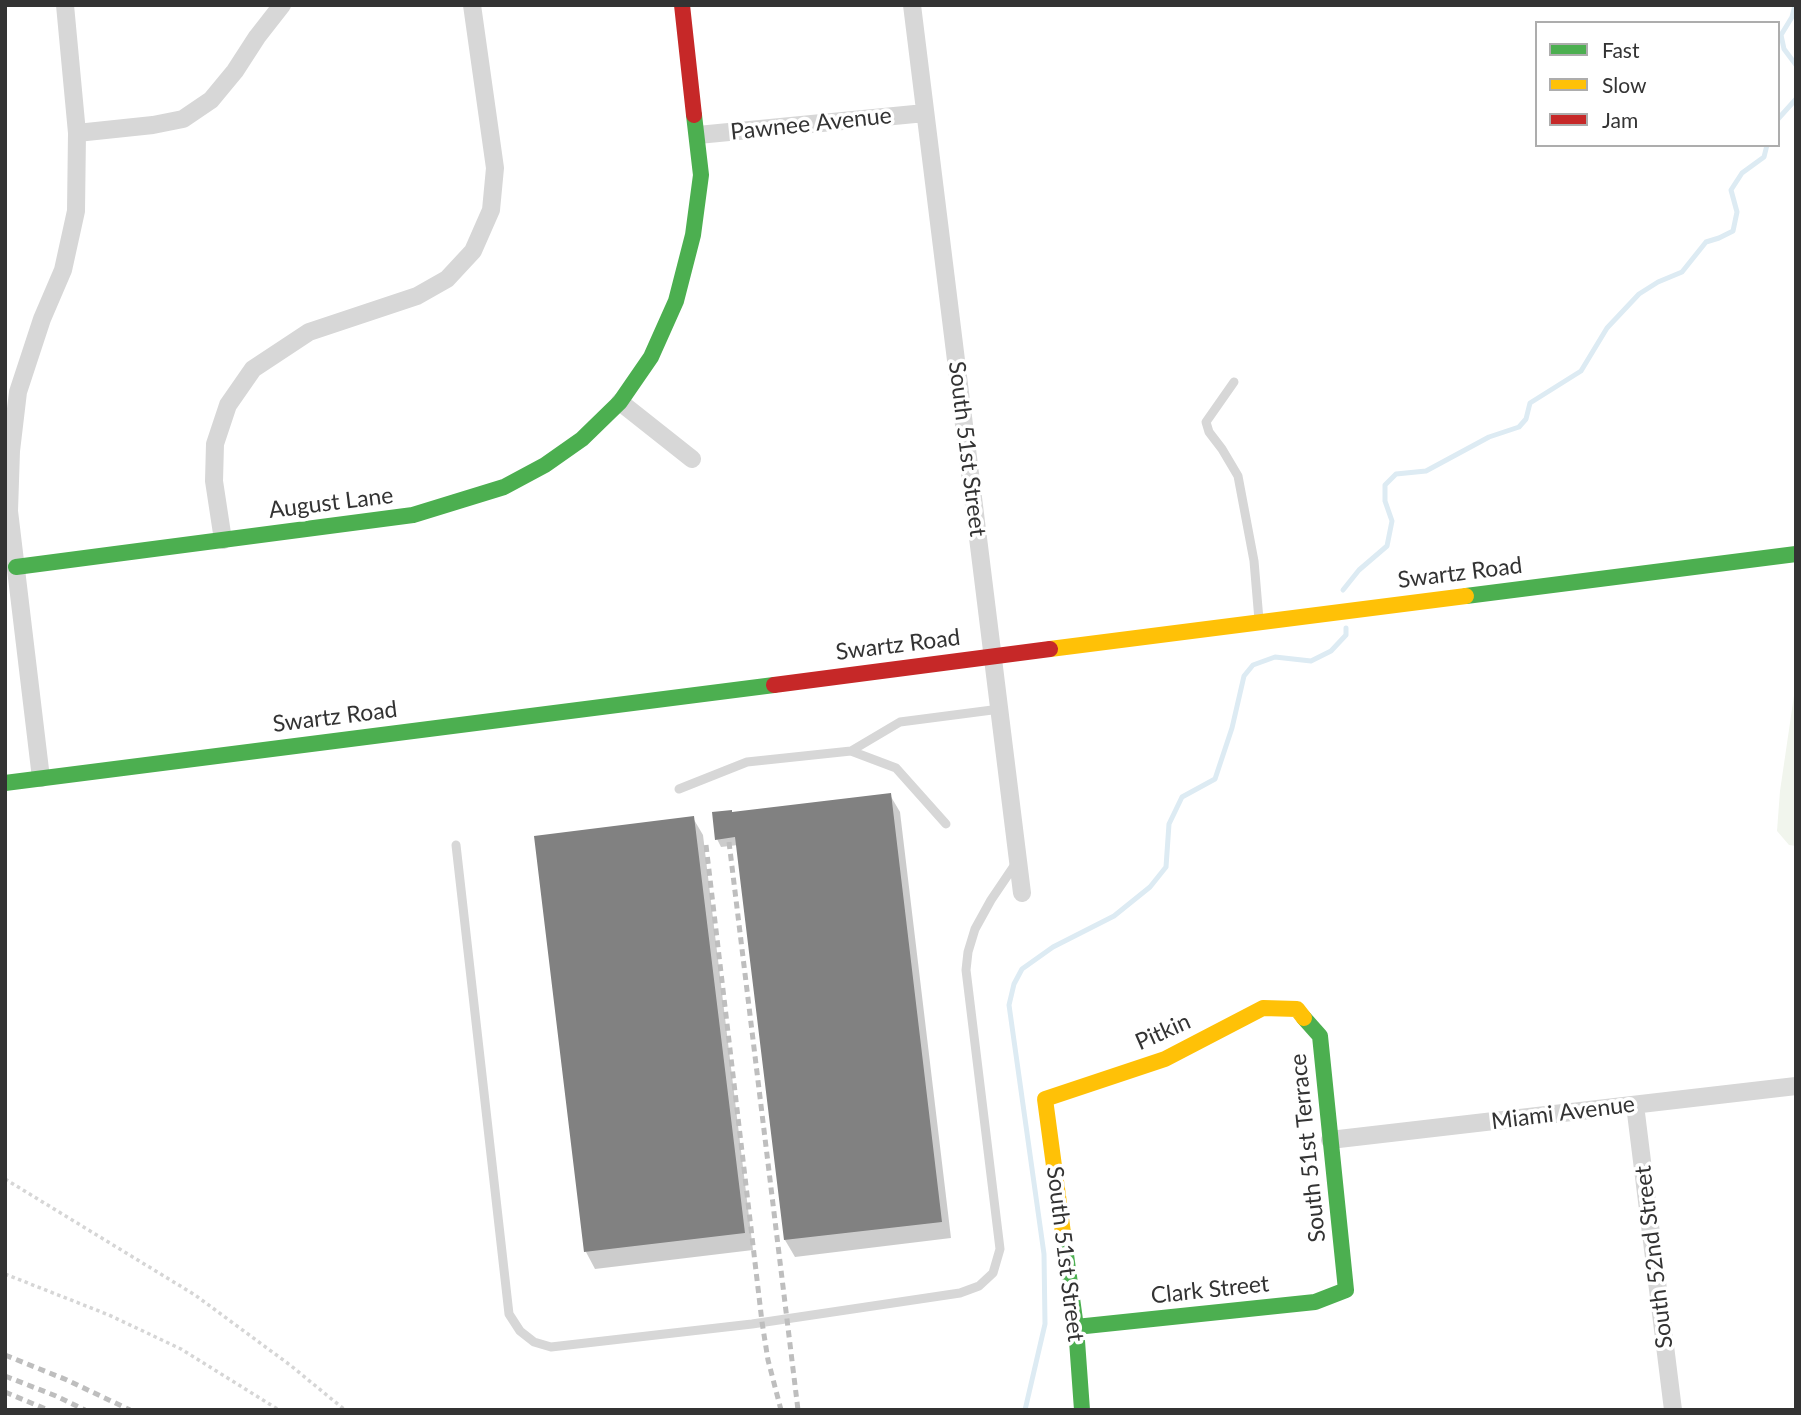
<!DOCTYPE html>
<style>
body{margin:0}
#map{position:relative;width:1801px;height:1415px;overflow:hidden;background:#fff;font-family:Lato,sans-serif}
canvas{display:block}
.frame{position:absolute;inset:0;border:7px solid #333;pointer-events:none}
.legend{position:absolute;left:1535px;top:21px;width:245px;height:126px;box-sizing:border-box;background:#fff;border:2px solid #adadad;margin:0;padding:9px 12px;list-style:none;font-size:21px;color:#333}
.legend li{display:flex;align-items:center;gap:14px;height:35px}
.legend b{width:35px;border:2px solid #adadad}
</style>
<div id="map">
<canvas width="1801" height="1415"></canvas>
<div class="frame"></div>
<ul class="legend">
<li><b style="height:9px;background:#4caf50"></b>Fast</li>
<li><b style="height:9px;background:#ffc107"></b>Slow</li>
<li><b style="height:9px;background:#c62828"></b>Jam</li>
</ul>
</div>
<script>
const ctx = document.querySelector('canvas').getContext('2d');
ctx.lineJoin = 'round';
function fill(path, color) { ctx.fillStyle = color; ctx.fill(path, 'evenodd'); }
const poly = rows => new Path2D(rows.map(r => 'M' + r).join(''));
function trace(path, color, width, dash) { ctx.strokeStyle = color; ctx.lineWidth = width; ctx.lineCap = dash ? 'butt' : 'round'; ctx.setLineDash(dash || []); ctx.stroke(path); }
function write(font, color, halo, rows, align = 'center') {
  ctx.font = font + ' Lato,sans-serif'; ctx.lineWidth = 7; ctx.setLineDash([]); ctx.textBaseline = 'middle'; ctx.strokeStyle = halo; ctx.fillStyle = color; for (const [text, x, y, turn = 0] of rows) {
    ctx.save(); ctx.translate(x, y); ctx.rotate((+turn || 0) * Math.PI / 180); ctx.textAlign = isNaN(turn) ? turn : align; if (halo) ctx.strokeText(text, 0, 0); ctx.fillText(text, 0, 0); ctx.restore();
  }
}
const green = poly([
 [1796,682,1796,846,1789,845,1777,831,1780,791]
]);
const shadow = poly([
 [890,795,900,812,951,1238,795,1257,785,1240,738,845,721,847,717,839,732,814],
 [693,818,703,835,753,1250,595,1269,586,1252]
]);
const stream = poly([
 [1795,5,1792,17,1781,35,1784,49,1796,65],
 [1778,119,1796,99],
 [1343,590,1359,570,1387,546,1392,521,1385,501,1385,485,1396,474,1426,471,1489,437,1519,427,1526,419,1530,403,1581,371,1607,328,1639,294,1658,282,1682,272,1706,242,1719,238,1733,231,1737,212,1731,190,1742,173,1764,157,1767,145],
 [1025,1410,1045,1324,1044,1254,1009,1005,1014,984,1022,969,1053,947,1114,916,1150,887,1166,867,1169,824,1182,797,1215,779,1232,728,1244,676,1253,665,1275,657,1311,661,1331,651,1346,635,1346,628]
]);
const building = poly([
 [891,793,942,1222,784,1240,735,837,715,840,712,812,732,810,732,812],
 [694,816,745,1233,584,1252,534,836]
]);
const path = poly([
 [5,1179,195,1295,290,1365,345,1410],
 [5,1274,109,1315,181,1349,279,1410]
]);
const lane = poly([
 [1234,382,1206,422,1209,432,1222,449,1238,476,1254,561,1259,620],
 [851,751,896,768,946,824],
 [679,789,747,762,851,751,900,722,1000,709],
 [456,845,509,1314,520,1331,534,1342,551,1347,752,1324,960,1293,979,1286,993,1273,1000,1249,966,970,968,952,975,929,991,900,1016,863]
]);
const street = poly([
 [912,5,1022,893],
 [77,133,153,125,183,119,211,100,235,71,257,37,282,5],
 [698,135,925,113],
 [620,402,692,459],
 [223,540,214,481,215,444,228,405,253,369,309,332,417,296,447,279,473,251,491,210,495,168,472,5],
 [41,778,9,511,11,451,18,392,42,319,63,270,76,211,77,133,65,5],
 [1635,1105,1673,1410],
 [1330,1140,1796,1086]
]);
const fast = poly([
 [16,567,413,515,504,487,545,465,582,439,620,402,651,357,676,301,693,235,701,175,694,115],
 [1466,596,1796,554],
 [5,783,774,685],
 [1063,1233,1076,1327,1082,1410],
 [1076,1327,1315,1302,1346,1290,1320,1036,1304,1018]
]);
const slow = poly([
 [1050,649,1466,596],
 [1063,1233,1045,1099,1165,1059,1263,1008,1297,1009,1304,1018]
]);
const jam = poly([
 [682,5,694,115],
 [774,685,1050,649]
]);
const rail = poly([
 [729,842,798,1410],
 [706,845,762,1322,768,1360,781,1410],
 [5,1355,67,1380,130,1410],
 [5,1376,56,1396,85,1410],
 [5,1392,48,1410]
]);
const streetNames = [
 ["Pawnee Avenue",811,124,-6],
 ["South 51st Street",967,449,83],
 ["August Lane",331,503,-7],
 ["Swartz Road",1460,573,-7],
 ["Swartz Road",898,645,-7],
 ["Swartz Road",335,717,-7],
 ["Pitkin",1163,1032,-24],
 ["Miami Avenue",1563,1113,-7],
 ["South 51st Terrace",1308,1148,-96],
 ["South 51st Street",1065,1254,83],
 ["South 52nd Street",1654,1257,-97],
 ["Clark Street",1210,1290,-6]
];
fill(green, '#f1f5ed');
fill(shadow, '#0003');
trace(stream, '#ddebf3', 5);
fill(building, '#818181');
trace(path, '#d6d6d6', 3.5, [3.5, 3.5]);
trace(lane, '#d7d7d7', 9);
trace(street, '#d7d7d7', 18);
trace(fast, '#4caf50', 16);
trace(slow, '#ffc107', 16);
trace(jam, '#c62828', 16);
trace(rail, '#bebebe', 5, [7, 5]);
write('23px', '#333', '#fff', streetNames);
</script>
